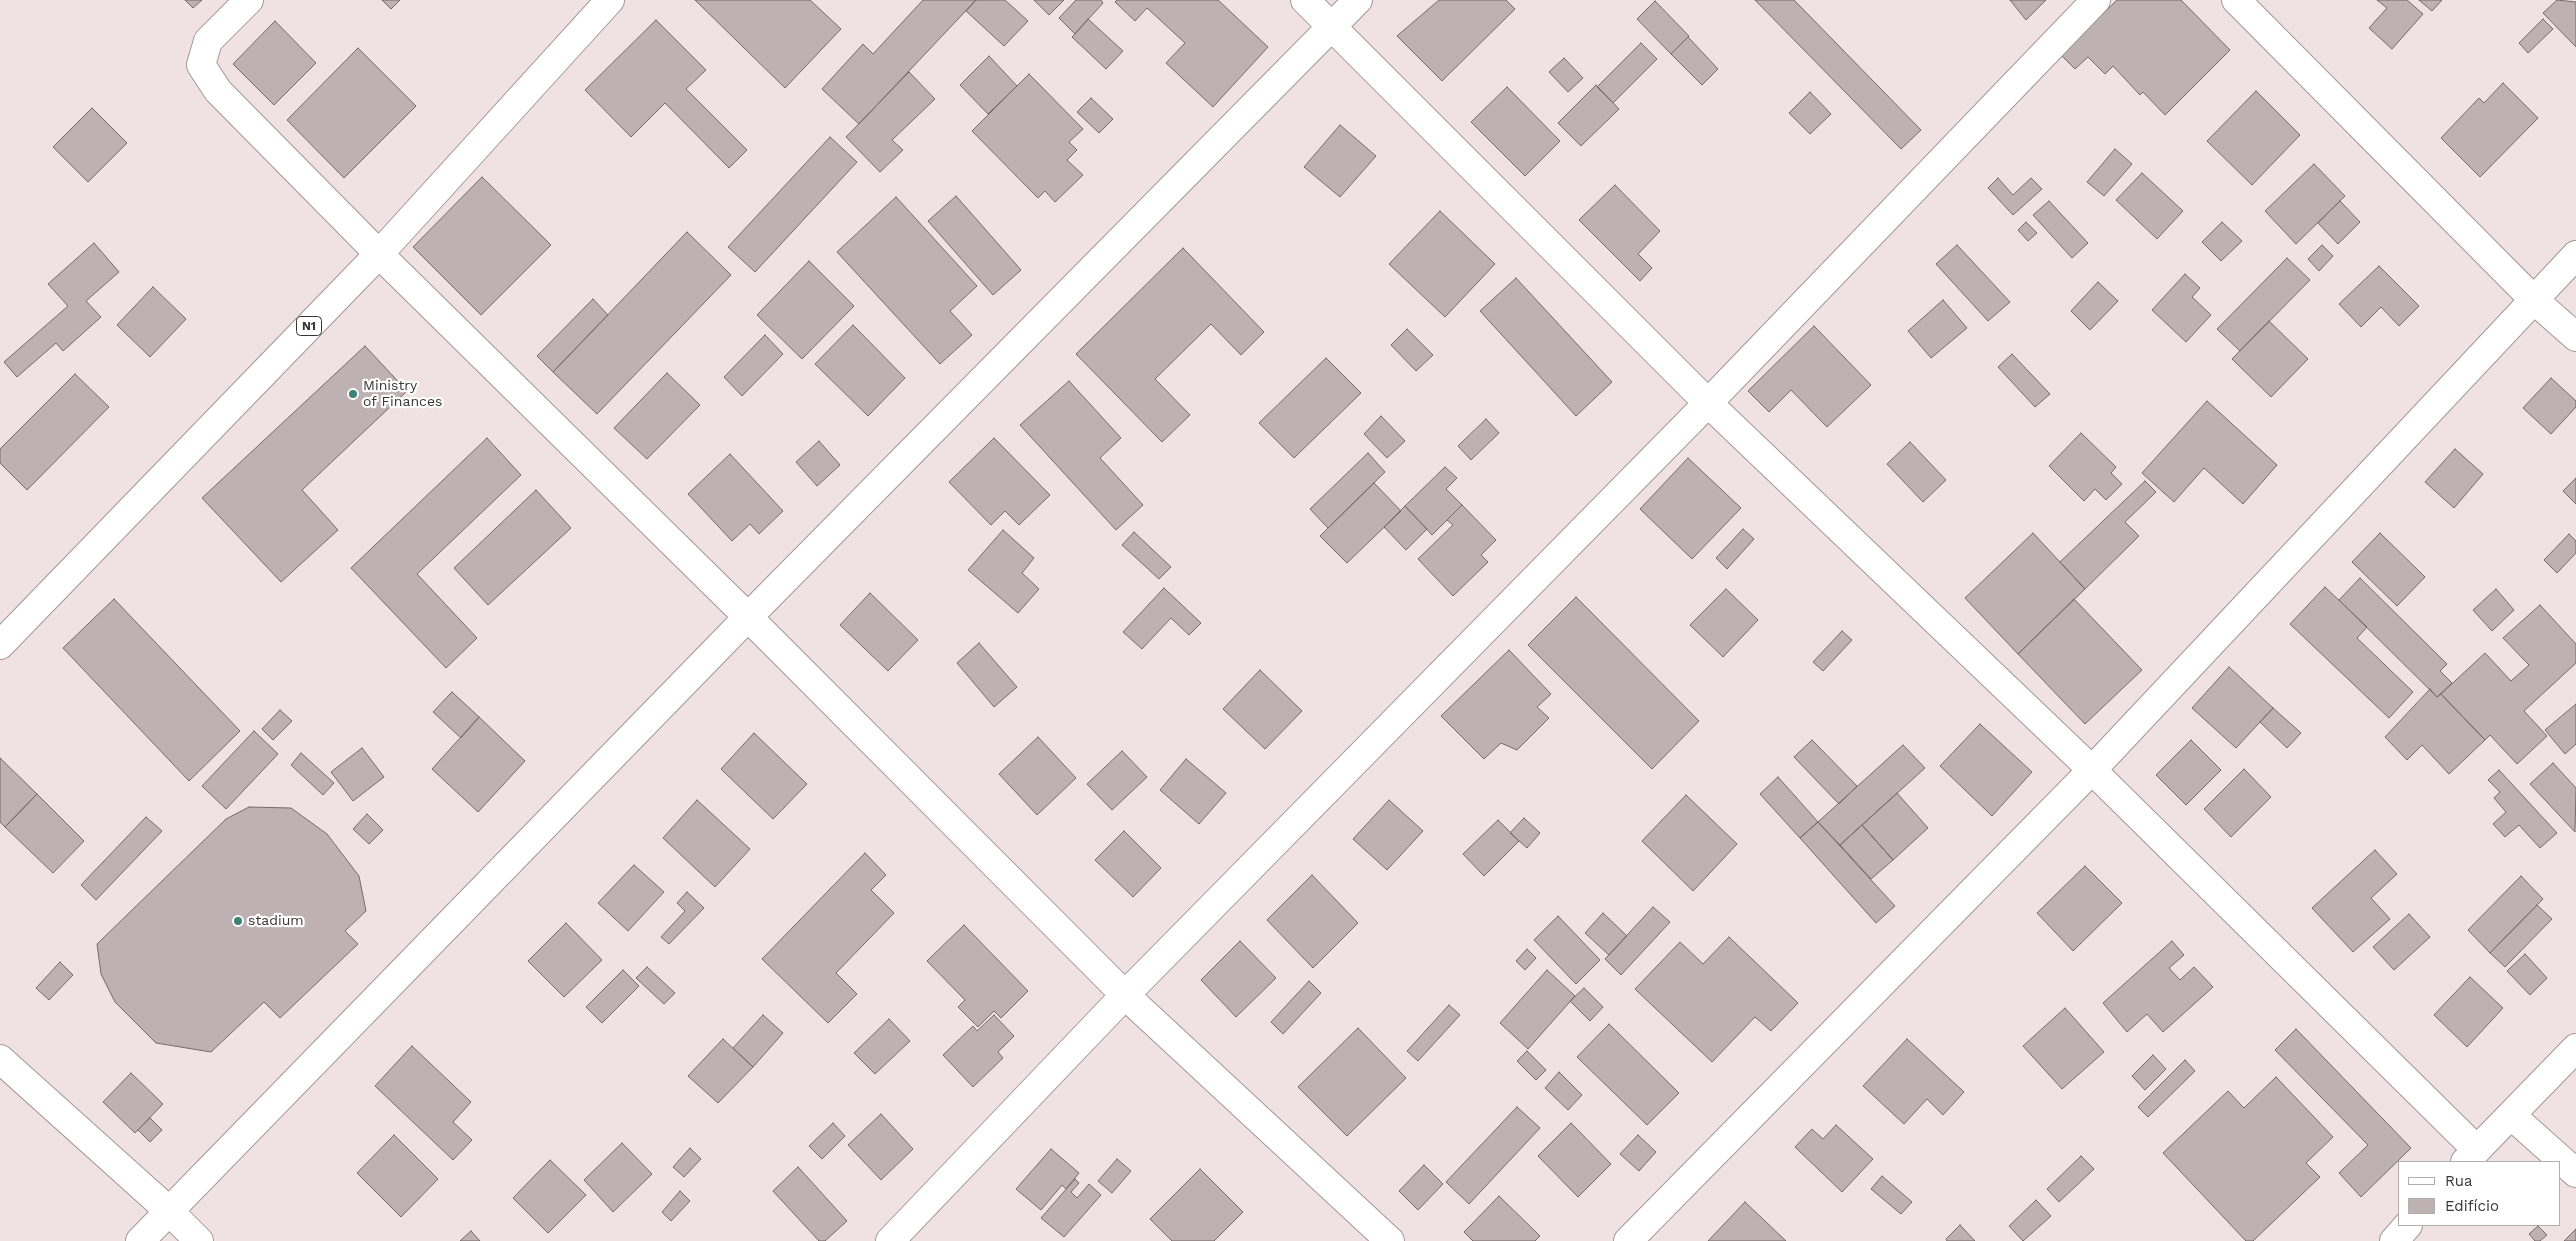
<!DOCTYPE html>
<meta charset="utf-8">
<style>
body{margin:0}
#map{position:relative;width:2576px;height:1241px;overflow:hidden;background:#f0e2e4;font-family:"Work Sans",sans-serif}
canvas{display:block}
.legend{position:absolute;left:2398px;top:1161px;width:162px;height:65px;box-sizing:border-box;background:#fff;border:1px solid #b0aeae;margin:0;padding:6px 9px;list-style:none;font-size:15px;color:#3a3435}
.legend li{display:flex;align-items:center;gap:10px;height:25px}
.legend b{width:25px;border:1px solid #b0aeae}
</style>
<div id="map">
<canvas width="2576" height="1241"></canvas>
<ul class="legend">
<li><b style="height:6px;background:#fff"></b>Rua</li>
<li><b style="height:14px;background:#beb1b3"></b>Edifício</li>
</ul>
</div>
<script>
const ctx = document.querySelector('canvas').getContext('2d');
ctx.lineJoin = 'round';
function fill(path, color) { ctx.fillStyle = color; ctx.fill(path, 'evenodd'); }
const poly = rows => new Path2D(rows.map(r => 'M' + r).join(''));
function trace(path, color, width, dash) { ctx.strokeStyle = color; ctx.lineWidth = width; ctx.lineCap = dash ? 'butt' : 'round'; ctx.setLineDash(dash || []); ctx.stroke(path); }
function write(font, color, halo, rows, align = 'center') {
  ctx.font = font + ' "Work Sans",sans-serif'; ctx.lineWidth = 4.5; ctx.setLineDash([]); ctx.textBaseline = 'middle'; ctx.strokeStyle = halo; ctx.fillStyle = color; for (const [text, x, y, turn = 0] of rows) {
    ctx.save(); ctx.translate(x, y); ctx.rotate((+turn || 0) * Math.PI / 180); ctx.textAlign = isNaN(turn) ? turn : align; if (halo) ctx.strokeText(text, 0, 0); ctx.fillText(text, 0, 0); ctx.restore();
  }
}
const building = poly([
 [185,0,202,0,193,8,185,0],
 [382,0,400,0,391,9,382,0],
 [695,0,810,0,841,29,785,88,695,0],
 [923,0,976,0,859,124,822,89,863,44,873,54,923,0],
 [976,0,1005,0,1028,21,1004,46,966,11,976,0],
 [1034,0,1064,0,1049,15,1034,0],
 [1076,0,1101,0,1103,3,1075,34,1059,18,1076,0],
 [1117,0,1218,0,1268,47,1213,107,1166,63,1185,43,1147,8,1135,21,1115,2,1117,0],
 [1439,0,1506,0,1515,9,1442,81,1397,36,1439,0],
 [1755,0,1794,0,1921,130,1901,149,1755,0],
 [2010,0,2046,0,2026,20,2010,0],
 [2117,0,2181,0,2230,50,2165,115,2143,92,2140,95,2113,66,2105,74,2088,57,2075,69,2061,55,2117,0],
 [2377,0,2407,0,2423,14,2392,49,2369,28,2387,8,2377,0],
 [2419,0,2442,0,2432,11,2419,0],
 [2557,0,2576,2,2576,47,2543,13,2557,0],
 [1655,1,1689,36,1671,54,1637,19,1655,1],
 [1088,19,1123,51,1106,69,1072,37,1088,19],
 [2543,19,2553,29,2528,53,2519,43,2543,19],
 [656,20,706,70,686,89,747,150,729,168,665,103,631,137,585,90,656,20],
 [275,21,316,63,274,105,233,64,275,21],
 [1688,37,1718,69,1702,85,1671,54,1688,37],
 [1641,43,1657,59,1613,103,1597,87,1641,43],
 [358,48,416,106,344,178,287,120,358,48],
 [989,56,1017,86,988,114,960,85,989,56],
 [1564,58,1583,78,1568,92,1549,72,1564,58],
 [909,72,935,99,892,140,903,150,880,172,846,137,909,72],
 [1029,74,1083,129,1069,142,1077,150,1067,160,1083,175,1055,202,1045,191,1038,198,972,131,1029,74],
 [2503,83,2538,118,2480,177,2441,138,2479,98,2484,103,2503,83],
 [1596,85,1619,109,1581,146,1558,123,1596,85],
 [1507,87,1560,141,1525,176,1471,122,1507,87],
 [2256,91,2300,135,2252,185,2207,141,2256,91],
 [1810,92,1831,114,1810,134,1789,113,1810,92],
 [1091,98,1113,119,1099,133,1077,112,1091,98],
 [92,108,127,143,88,182,53,147,92,108],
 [1340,125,1376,156,1340,197,1304,167,1340,125],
 [830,137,857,162,755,272,728,247,830,137],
 [2115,149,2132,164,2104,196,2087,182,2115,149],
 [2314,164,2345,196,2296,244,2265,211,2314,164],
 [2142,173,2183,211,2157,239,2116,200,2142,173],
 [482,177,551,245,481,315,413,247,482,177],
 [1998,178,2013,195,2031,178,2042,189,2013,215,1988,188,1998,178],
 [1615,185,1660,231,1638,254,1652,268,1640,281,1579,220,1615,185],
 [956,196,1021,270,993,295,928,221,956,196],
 [896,197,977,286,950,311,972,335,940,364,837,252,896,197],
 [2049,201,2088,243,2072,258,2033,215,2049,201],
 [2340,201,2360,222,2338,244,2318,223,2340,201],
 [1440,211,1495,264,1445,317,1389,264,1440,211],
 [2026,222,2037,233,2028,241,2018,230,2026,222],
 [2222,222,2242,241,2221,261,2202,242,2222,222],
 [687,232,731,275,597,414,553,372,687,232],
 [94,243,119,272,86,301,101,317,63,351,56,343,17,377,4,362,68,306,48,284,94,243],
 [1957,245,2010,302,1988,321,1936,264,1957,245],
 [2322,245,2333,256,2319,271,2308,259,2322,245],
 [1183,248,1264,332,1241,355,1211,324,1155,379,1190,415,1162,442,1076,354,1183,248],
 [2287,258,2310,280,2240,351,2217,329,2287,258],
 [809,261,854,306,802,359,757,315,809,261],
 [2379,266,2419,306,2399,326,2381,307,2361,327,2339,304,2379,266],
 [2185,274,2200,288,2192,297,2211,315,2186,342,2152,310,2185,274],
 [1516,278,1612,382,1576,416,1480,311,1516,278],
 [2098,282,2118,301,2090,330,2071,311,2098,282],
 [153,287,186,319,150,357,117,325,153,287],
 [593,299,608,315,553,372,537,356,593,299],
 [1943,300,1967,328,1931,358,1908,331,1943,300],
 [2269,321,2308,359,2271,397,2232,359,2269,321],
 [853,325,905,378,868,416,815,364,853,325],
 [1814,326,1871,385,1827,427,1791,390,1769,412,1748,391,1814,326],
 [1407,329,1433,355,1416,371,1391,345,1407,329],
 [765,335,783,354,742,396,724,377,765,335],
 [365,346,407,391,302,490,338,530,281,582,202,498,365,346],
 [2012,354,2050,394,2035,407,1998,367,2012,354],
 [1326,358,1361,393,1294,458,1259,423,1326,358],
 [667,373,700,405,647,459,614,428,667,373],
 [75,374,109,407,27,490,0,463,0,449,75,374],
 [2551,378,2576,401,2576,407,2551,434,2523,408,2551,378],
 [1069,381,1121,438,1100,458,1143,505,1116,530,1020,425,1069,381],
 [2207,401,2277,465,2243,504,2204,468,2174,502,2142,473,2207,401],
 [1381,416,1405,441,1387,458,1364,434,1381,416],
 [1486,419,1499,433,1471,460,1458,446,1486,419],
 [2081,433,2116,467,2111,473,2122,484,2106,500,2095,489,2084,501,2049,466,2081,433],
 [487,438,521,475,417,574,477,638,446,668,351,568,487,438],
 [994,438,1050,495,1019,525,1005,511,991,525,949,482,994,438],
 [819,441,840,465,817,486,796,462,819,441],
 [1910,442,1946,480,1923,502,1887,464,1910,442],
 [2455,449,2483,474,2454,508,2425,482,2455,449],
 [1368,453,1385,472,1328,528,1310,509,1368,453],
 [730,454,783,511,759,534,750,524,732,541,688,494,730,454],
 [1688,458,1741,508,1692,559,1640,509,1688,458],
 [1445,467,1457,478,1446,489,1462,505,1432,535,1405,506,1445,467],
 [2576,478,2576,504,2563,491,2576,478],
 [2145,481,2156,492,2125,522,2139,536,2085,589,2060,562,2145,481],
 [1374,483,1401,511,1347,563,1320,536,1374,483],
 [536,490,571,528,488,605,454,568,536,490],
 [1462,505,1496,540,1481,555,1488,562,1453,596,1418,559,1453,525,1447,520,1462,505],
 [1405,506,1427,529,1406,550,1384,527,1405,506],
 [1743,529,1754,539,1727,569,1716,558,1743,529],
 [1003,530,1034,558,1022,573,1039,589,1018,613,968,570,1003,530],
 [1134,532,1171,567,1159,579,1122,545,1134,532],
 [2033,533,2085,589,2018,654,1965,598,2033,533],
 [2380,533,2425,577,2397,606,2352,562,2380,533],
 [2569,534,2576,541,2576,553,2557,573,2544,560,2569,534],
 [2360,578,2447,664,2440,671,2452,683,2437,697,2339,600,2360,578],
 [2325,587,2367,627,2357,638,2413,692,2389,718,2290,624,2325,587],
 [1164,588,1201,623,1189,635,1171,618,1142,649,1123,632,1164,588],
 [1726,589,1758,620,1723,657,1690,625,1726,589],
 [2496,589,2514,610,2492,631,2473,610,2496,589],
 [870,593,918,640,888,671,840,625,870,593],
 [1576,597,1699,721,1652,769,1528,645,1576,597],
 [114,599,240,731,189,781,63,648,114,599],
 [2074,599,2142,670,2085,724,2018,654,2074,599],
 [2540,605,2576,644,2576,663,2524,711,2547,736,2517,764,2490,735,2485,740,2441,694,2485,653,2511,681,2529,665,2503,638,2540,605],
 [1842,631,1852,640,1823,671,1813,662,1842,631],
 [979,643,1017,687,994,707,957,663,979,643],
 [1509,650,1551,694,1537,707,1549,718,1517,750,1501,743,1484,759,1441,716,1509,650],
 [2229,667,2273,708,2236,748,2192,708,2229,667],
 [1260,670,1302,711,1265,749,1223,709,1260,670],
 [2430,689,2437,697,2441,694,2485,740,2449,774,2422,745,2407,760,2385,737,2430,689],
 [452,692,479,717,461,738,433,712,452,692],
 [2576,704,2576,744,2565,754,2545,730,2576,704],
 [2273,708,2301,733,2287,748,2260,722,2273,708],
 [280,710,292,721,273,740,262,729,280,710],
 [479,717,525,761,478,812,432,769,479,717],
 [1980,724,2032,772,1992,816,1940,766,1980,724],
 [254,731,278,754,226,809,202,786,254,731],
 [754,733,807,784,773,819,721,769,754,733],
 [1038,737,1076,778,1037,815,999,774,1038,737],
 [1812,740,1857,786,1839,804,1794,757,1812,740],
 [2191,740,2221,770,2186,805,2156,775,2191,740],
 [1903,745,1925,768,1840,845,1818,822,1903,745],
 [362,748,384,777,353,801,331,772,362,748],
 [1122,751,1147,777,1112,810,1087,784,1122,751],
 [301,753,334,783,323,795,291,765,301,753],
 [0,758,37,794,5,827,0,822,0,758],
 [1186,759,1226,793,1199,824,1160,790,1186,759],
 [2553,763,2576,788,2575,832,2530,784,2553,763],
 [2244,769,2271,797,2231,837,2204,809,2244,769],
 [2499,770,2557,833,2540,848,2519,825,2505,837,2493,824,2506,812,2494,798,2500,792,2488,780,2499,770],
 [1778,777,1818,822,1800,838,1760,794,1778,777],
 [1897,793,1928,828,1893,860,1862,825,1897,793],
 [37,794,84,841,53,873,5,827,37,794],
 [1686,795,1737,844,1693,891,1642,841,1686,795],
 [697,800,750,849,715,887,663,838,697,800],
 [1389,800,1423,831,1387,870,1353,839,1389,800],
 [249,807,291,808,327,834,359,876,366,911,345,931,358,944,280,1018,264,1002,211,1052,156,1043,115,1002,101,974,97,944,226,819,249,807],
 [367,814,383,830,369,844,353,829,367,814],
 [146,817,162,831,96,900,81,885,146,817],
 [1524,818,1540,833,1527,848,1510,833,1524,818],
 [1498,820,1519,841,1484,876,1463,854,1498,820],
 [1818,822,1895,906,1876,923,1800,838,1818,822],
 [1862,825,1893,860,1871,879,1840,845,1862,825],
 [1124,831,1161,868,1133,897,1095,860,1124,831],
 [2375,850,2397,874,2371,898,2390,919,2353,952,2312,908,2375,850],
 [865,853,886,875,871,890,894,913,836,973,857,994,828,1023,762,959,865,853],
 [634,865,664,892,628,931,598,903,634,865],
 [2085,866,2122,903,2073,951,2037,913,2085,866],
 [1312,875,1358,923,1313,968,1267,920,1312,875],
 [2521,876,2543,899,2490,953,2468,930,2521,876],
 [687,892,704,908,669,944,661,937,685,911,677,903,687,892],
 [2537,905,2552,919,2505,967,2490,953,2537,905],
 [1653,907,1670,922,1621,975,1605,959,1653,907],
 [1603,913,1627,936,1609,955,1585,933,1603,913],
 [2409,914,2430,937,2394,970,2373,947,2409,914],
 [1558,916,1600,960,1576,984,1534,940,1558,916],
 [566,923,602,960,564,997,528,961,566,923],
 [964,925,1028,991,1001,1018,994,1011,978,1027,958,1007,965,1000,927,961,964,925],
 [1729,937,1798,1003,1771,1031,1755,1017,1712,1062,1635,989,1680,942,1703,964,1729,937],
 [1240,941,1276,978,1236,1017,1201,980,1240,941],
 [2172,941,2184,955,2169,968,2180,980,2194,967,2213,987,2163,1032,2147,1014,2127,1032,2103,1003,2172,941],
 [1527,949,1536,958,1525,970,1516,961,1527,949],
 [2525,954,2547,978,2530,995,2507,971,2525,954],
 [60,962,73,975,49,1000,36,988,60,962],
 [647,967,675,993,664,1004,636,978,647,967],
 [623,970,639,986,602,1023,586,1007,623,970],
 [1547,970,1575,996,1528,1049,1500,1023,1547,970],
 [2470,977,2503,1008,2467,1047,2434,1015,2470,977],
 [1309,981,1321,993,1283,1034,1271,1022,1309,981],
 [1584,988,1603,1007,1590,1021,1570,1001,1584,988],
 [1449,1005,1460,1015,1418,1061,1407,1051,1449,1005],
 [2065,1008,2104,1052,2062,1089,2023,1046,2065,1008],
 [763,1015,783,1033,753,1067,733,1048,763,1015],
 [994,1015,1014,1036,998,1052,1003,1058,973,1087,943,1055,973,1026,977,1031,994,1015],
 [889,1019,910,1041,875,1074,854,1053,889,1019],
 [1609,1024,1679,1093,1647,1125,1577,1057,1609,1024],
 [1358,1028,1406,1078,1347,1136,1298,1087,1358,1028],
 [2296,1029,2411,1148,2361,1197,2339,1173,2368,1145,2275,1050,2296,1029],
 [723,1039,753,1067,718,1103,688,1076,723,1039],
 [1907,1039,1964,1092,1943,1115,1927,1099,1904,1124,1863,1086,1907,1039],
 [412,1046,471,1102,453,1122,472,1140,453,1160,375,1086,412,1046],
 [1527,1051,1546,1070,1536,1080,1517,1061,1527,1051],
 [2153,1055,2166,1069,2145,1090,2132,1076,2153,1055],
 [2185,1060,2195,1071,2148,1117,2138,1107,2185,1060],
 [1559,1072,1582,1095,1568,1110,1545,1088,1559,1072],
 [131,1073,163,1104,135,1133,103,1102,131,1073],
 [2276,1077,2333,1137,2306,1163,2320,1177,2253,1241,2246,1241,2163,1153,2228,1091,2244,1108,2276,1077],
 [1517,1107,1540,1128,1469,1204,1446,1182,1517,1107],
 [881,1114,913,1149,881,1180,848,1145,881,1114],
 [150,1118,162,1130,150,1142,138,1130,150,1118],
 [833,1123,845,1136,822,1159,809,1146,833,1123],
 [1571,1123,1611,1164,1578,1197,1538,1156,1571,1123],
 [1836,1125,1873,1159,1842,1192,1795,1147,1812,1129,1823,1139,1836,1125],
 [394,1135,438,1179,401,1217,357,1173,394,1135],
 [1638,1135,1656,1152,1639,1171,1620,1154,1638,1135],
 [622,1143,652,1174,613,1212,584,1180,622,1143],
 [690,1148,701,1159,684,1177,673,1167,690,1148],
 [1051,1149,1079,1173,1066,1189,1062,1185,1041,1210,1016,1189,1051,1149],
 [2081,1156,2094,1169,2059,1202,2047,1189,2081,1156],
 [1117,1159,1131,1171,1112,1193,1098,1181,1117,1159],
 [550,1160,586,1195,548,1233,513,1198,550,1160],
 [1424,1165,1443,1184,1418,1210,1399,1191,1424,1165],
 [798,1167,847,1221,825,1241,819,1241,773,1191,798,1167],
 [1200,1169,1243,1212,1214,1241,1172,1241,1150,1219,1200,1169],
 [1882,1176,1912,1202,1901,1214,1871,1189,1882,1176],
 [1075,1179,1079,1183,1071,1192,1077,1198,1089,1184,1101,1195,1064,1237,1041,1218,1075,1179],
 [680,1191,690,1201,671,1221,662,1212,680,1191],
 [1499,1196,1540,1236,1535,1241,1473,1241,1464,1232,1499,1196],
 [2036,1200,2051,1216,2023,1241,2009,1226,2036,1200],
 [1745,1202,1786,1241,1708,1241,1745,1202],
 [1960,1225,1975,1241,1947,1241,1946,1239,1960,1225],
 [2538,1226,2547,1235,2540,1241,2535,1241,2529,1234,2538,1226],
 [2576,1229,2576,1241,2564,1241,2576,1229],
 [471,1231,480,1241,460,1241,471,1231]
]);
const street = poly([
 [249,0,208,41,201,65,218,91,379,254,748,617,1125,995,1390,1241],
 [1305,0,1708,403,2092,770,2477,1150],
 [2236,0,2533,299,2576,337],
 [0,1059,168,1210,199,1241],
 [2512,1116,2576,1173],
 [2465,1162,2576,1048],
 [140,1241,748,617,1358,0],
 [890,1241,1125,995,1708,403,2096,0],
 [1628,1241,2092,770,2576,255],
 [2394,1241,2408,1225]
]);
const highway = poly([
 [0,645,379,254,610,0]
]);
const markers = [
 [353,394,5,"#3c8278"],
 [238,921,5,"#3c8278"]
];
const shields = [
 [309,326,25]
];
const shieldNames = [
 ["N1",309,326]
];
const poiNames = [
 ["Ministry",363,386],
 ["of Finances",363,402],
 ["stadium",248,921]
];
fill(building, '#beb1b3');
trace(building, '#75696b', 1);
trace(street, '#a39699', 30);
trace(highway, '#a39699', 30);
trace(street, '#fff', 28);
trace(highway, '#fff', 28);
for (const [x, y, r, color] of markers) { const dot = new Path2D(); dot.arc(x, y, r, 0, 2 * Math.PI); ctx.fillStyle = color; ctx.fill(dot); trace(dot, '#fff', 2); }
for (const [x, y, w] of shields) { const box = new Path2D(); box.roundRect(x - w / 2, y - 9.5, w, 19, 4); ctx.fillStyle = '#fff'; ctx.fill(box); trace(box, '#3a3435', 1); }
write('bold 12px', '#3a3435', null, shieldNames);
write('14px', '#3a3435', '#fff', poiNames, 'left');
</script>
